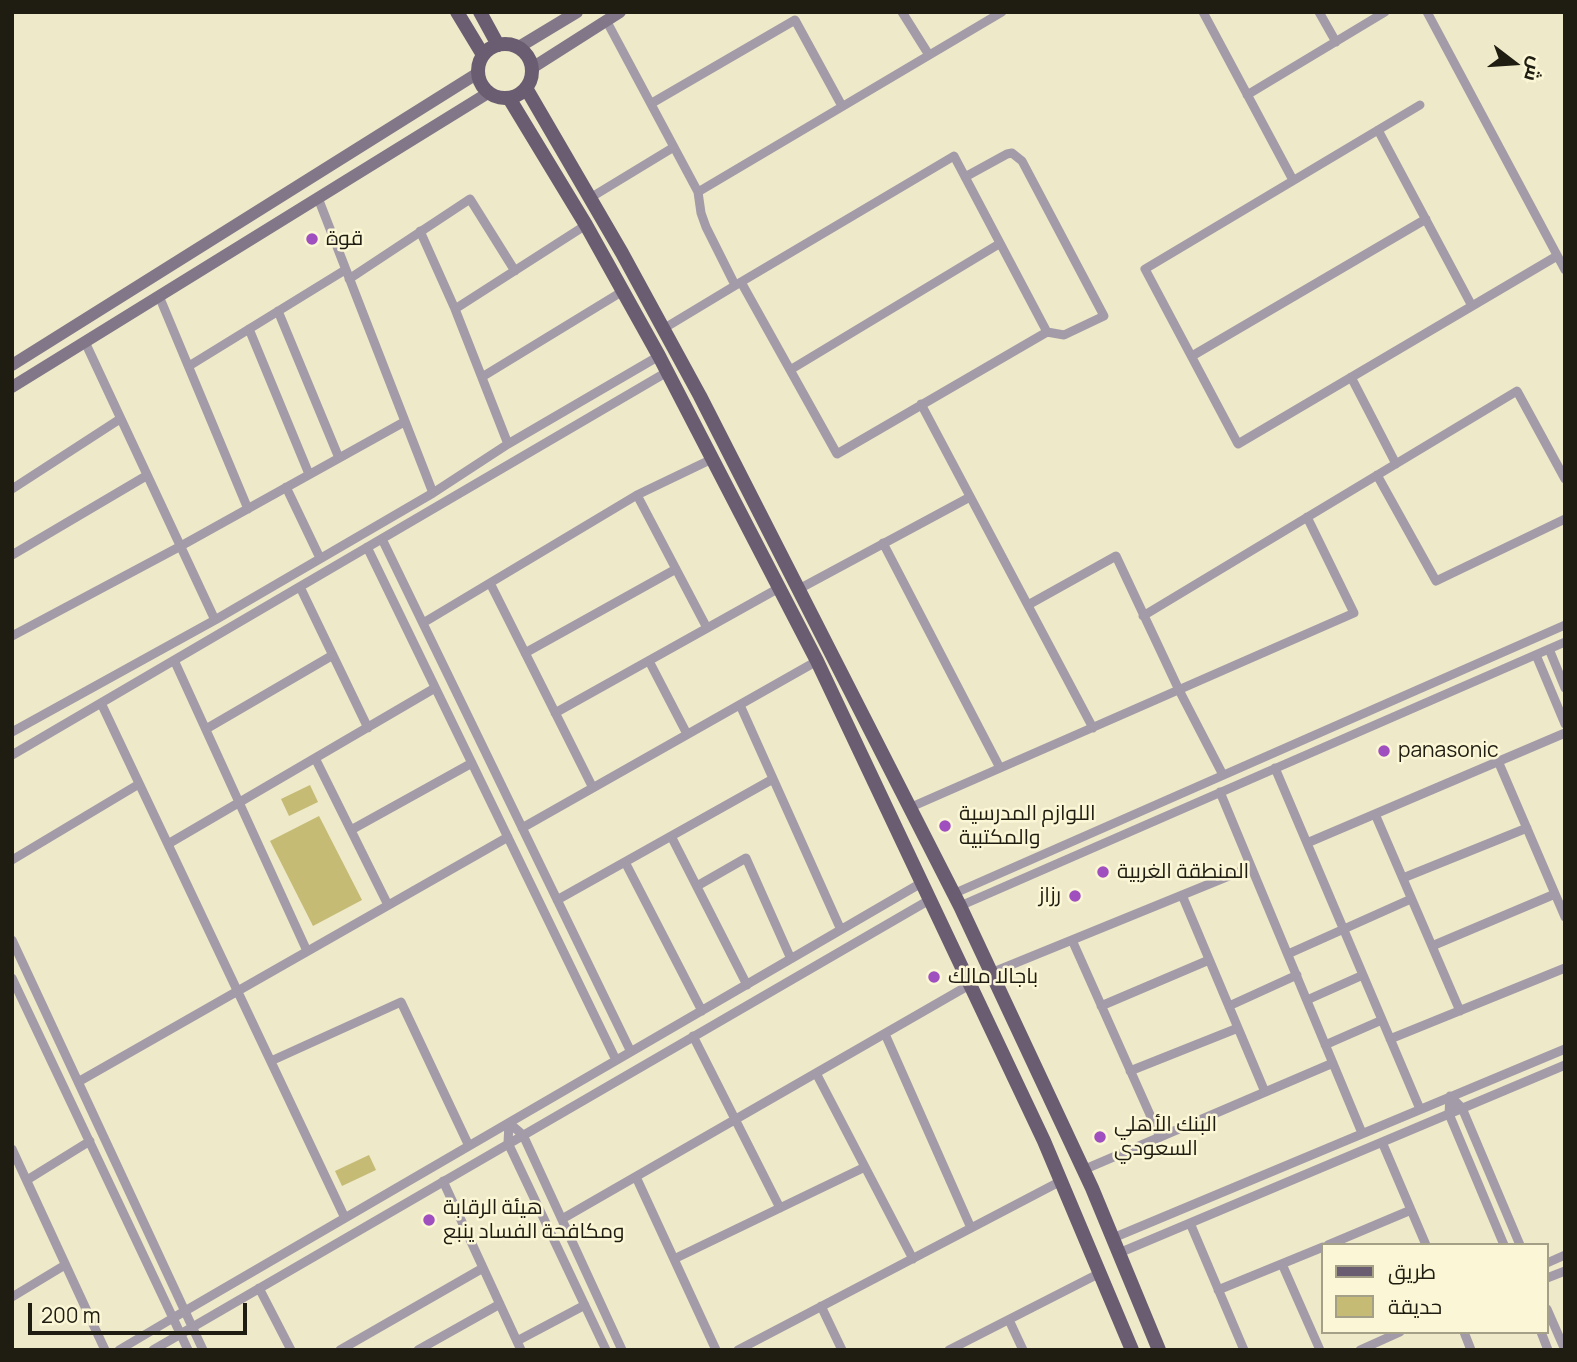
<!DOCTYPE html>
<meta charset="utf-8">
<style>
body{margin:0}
#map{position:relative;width:1577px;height:1362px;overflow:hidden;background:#ede9c9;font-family:Manrope,Cairo,sans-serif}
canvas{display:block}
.frame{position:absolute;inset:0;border:14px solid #1f1d11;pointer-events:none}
.legend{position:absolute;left:1321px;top:1243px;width:228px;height:91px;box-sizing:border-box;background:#fbf7d6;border:2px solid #a3a087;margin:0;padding:9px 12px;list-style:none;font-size:21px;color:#1f1d11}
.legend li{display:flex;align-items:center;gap:14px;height:35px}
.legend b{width:35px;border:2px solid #a3a087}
.north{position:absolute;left:1479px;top:28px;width:70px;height:70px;-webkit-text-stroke:5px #fbf7d6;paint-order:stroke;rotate:107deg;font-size:19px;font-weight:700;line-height:28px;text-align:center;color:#1f1d11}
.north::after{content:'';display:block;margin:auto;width:24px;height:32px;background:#1f1d11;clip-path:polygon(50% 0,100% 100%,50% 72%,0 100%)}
.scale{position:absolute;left:28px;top:1303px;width:219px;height:32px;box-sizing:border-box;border:4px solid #1f1d11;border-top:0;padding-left:9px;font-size:21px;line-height:24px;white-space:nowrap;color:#1f1d11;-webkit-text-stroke:5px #fbf7d6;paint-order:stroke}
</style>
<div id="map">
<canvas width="1577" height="1362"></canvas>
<div class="frame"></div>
<ul class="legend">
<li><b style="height:9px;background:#6b5d71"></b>طريق</li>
<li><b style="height:19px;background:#c5bb75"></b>حديقة</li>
</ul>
<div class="north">ش</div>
<div class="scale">200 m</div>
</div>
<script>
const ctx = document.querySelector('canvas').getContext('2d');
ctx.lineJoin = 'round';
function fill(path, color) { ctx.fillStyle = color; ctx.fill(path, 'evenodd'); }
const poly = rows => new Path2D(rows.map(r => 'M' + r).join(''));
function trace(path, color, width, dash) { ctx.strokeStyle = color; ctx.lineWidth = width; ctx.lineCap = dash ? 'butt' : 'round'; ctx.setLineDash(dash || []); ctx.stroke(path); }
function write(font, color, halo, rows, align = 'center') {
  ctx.font = font + ' Manrope,Cairo,sans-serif'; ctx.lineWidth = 5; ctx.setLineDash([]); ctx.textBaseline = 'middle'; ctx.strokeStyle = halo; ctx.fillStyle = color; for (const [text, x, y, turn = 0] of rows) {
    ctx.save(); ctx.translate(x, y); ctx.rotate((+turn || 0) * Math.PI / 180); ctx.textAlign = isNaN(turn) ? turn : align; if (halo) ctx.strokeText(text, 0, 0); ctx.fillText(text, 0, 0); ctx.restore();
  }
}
const green = poly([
 [310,785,318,802,289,816,281,799],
 [319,816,362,900,313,926,270,841],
 [369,1155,376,1170,342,1186,335,1171]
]);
const minor = poly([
 [902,12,929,55],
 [1203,12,1293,180],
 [1319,12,1336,42],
 [1427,12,1565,270],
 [606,20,698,192,701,213,706,227,735,285],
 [1247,95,1385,12],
 [652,103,795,20,842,106],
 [1420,105,1145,269,1238,444,1557,256],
 [1378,130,1472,306],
 [965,177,1007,154,1012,153,1022,161,1104,316,1064,335,1047,332],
 [698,192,1002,12],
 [318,198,433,493],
 [590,198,674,147],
 [420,231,455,309,508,444],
 [349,279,470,199,515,271],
 [159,296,248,509],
 [455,309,586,225],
 [278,311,339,458],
 [249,329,309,474],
 [663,329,741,282,954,156,1047,332,837,454,741,282],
 [85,342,215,620],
 [1192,356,1426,219],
 [189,366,345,270],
 [790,370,999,244],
 [482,377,623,291],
 [1351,377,1396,464],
 [921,404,1093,728],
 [1377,475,1436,581,1565,519],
 [286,487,320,558],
 [12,489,120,419],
 [637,495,707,628],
 [382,539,631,1052],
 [883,543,1000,768],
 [367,547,616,1060],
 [12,555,146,476],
 [490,583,593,788],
 [300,587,368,728],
 [799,589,970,497],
 [1028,605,1116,556,1179,690,1223,775],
 [1143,616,1517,391,1565,479],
 [423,623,637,495,712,459],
 [12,636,179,547,404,422],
 [1549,649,1565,688],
 [525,653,676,569],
 [1536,655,1565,724],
 [174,660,307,951],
 [649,661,687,734],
 [101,703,345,1218],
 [740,705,841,930],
 [555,713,779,588],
 [206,729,333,655],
 [12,732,215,620,433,493,508,444,659,356],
 [12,755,667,372],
 [315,758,388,905],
 [1498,761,1565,917],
 [1275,768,1420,1109],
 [1220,792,1362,1133],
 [909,808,1354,613,1307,517],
 [1375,814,1460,1011],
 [522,828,817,661],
 [351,830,472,763],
 [671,836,747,985],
 [1307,843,1565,733],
 [168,844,435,688],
 [12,860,139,784],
 [625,862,702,1011],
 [1403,878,1527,828],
 [697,886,746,858,791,959],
 [953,894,1565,625],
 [1182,895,1265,1092],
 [557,900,773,779],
 [960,906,1565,642],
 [12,940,203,1350],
 [1072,940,1160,1137],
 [1432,946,1555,894],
 [1288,954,1411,899],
 [991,973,1251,867],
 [12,978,173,1318,119,1350],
 [1307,1000,1363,975],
 [1101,1006,1209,960],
 [1229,1006,1297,975],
 [885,1034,971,1228],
 [693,1036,780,1208],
 [1390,1039,1565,968],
 [1325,1045,1382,1020],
 [271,1061,401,1002,469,1146],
 [1130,1071,1238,1028],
 [816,1073,913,1259],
 [78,1082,508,837],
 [1450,1096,1462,1108,1520,1245],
 [1450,1096,1449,1114,1504,1245],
 [509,1123,523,1135,622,1350],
 [509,1123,508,1143,606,1350],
 [1382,1142,1426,1245],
 [12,1149,105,1350],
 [1083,1170,1333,1063],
 [636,1177,716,1350],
 [27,1180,90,1141],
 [443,1181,521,1350],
 [562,1219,971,984],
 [1190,1223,1244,1350],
 [1113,1238,1565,1049],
 [1328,1245,1411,1210],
 [1119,1253,1565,1065],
 [674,1259,865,1167],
 [1547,1263,1565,1255],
 [1282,1264,1320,1350],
 [1547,1278,1565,1271],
 [259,1288,291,1350],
 [1218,1290,1323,1247],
 [12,1297,65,1265],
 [821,1306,842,1350],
 [1547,1309,1565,1350],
 [1009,1320,1023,1350],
 [1464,1332,1471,1350],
 [1541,1332,1548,1350],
 [517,1341,585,1305],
 [153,1350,931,899],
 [188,1350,173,1318,923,882],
 [340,1350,483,1268],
 [418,1350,500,1304],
 [738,1350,1061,1181],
 [949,1350,1100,1273],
 [1360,1350,1400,1332]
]);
const secondary = poly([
 [519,47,577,12],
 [532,68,620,12],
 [12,365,478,73],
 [12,387,488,93]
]);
const primary = poly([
 [457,12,483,55],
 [480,12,498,45],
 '478 71a27 27 0 1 1 54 0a27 27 0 1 1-54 0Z',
 [526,88,622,253,700,396,960,906,1092,1188,1159,1350],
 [509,98,586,225,659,356,817,661,1044,1141,1132,1350]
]);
const markers = [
 [312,239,7,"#a04fbf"],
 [1384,751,7,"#a04fbf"],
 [945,826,7,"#a04fbf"],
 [1103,872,7,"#a04fbf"],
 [1075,896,7,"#a04fbf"],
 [934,977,7,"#a04fbf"],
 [1100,1137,7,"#a04fbf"],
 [429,1220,7,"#a04fbf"]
];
const poiNames = [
 ["قوة",326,239],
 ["panasonic",1398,751],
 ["اللوازم المدرسية",959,814],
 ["والمكتبية",959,838],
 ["المنطقة الغربية",1117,872],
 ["رزاز",1061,896,"right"],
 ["باجالا مالك",948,977],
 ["البنك الأهلي",1114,1125],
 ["السعودي",1114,1149],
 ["هيئة الرقابة",443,1208],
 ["ومكافحة الفساد ينبع",443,1232]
];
fill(green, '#c5bb75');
trace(minor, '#a39ba7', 9);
trace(secondary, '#827788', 12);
trace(primary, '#6b5d71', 14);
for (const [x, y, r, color] of markers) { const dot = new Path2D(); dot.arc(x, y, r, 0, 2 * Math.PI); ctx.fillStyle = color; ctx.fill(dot); trace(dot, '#fbf7d6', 2.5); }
write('21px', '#1f1d11', '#fbf7d6', poiNames, 'left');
</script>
